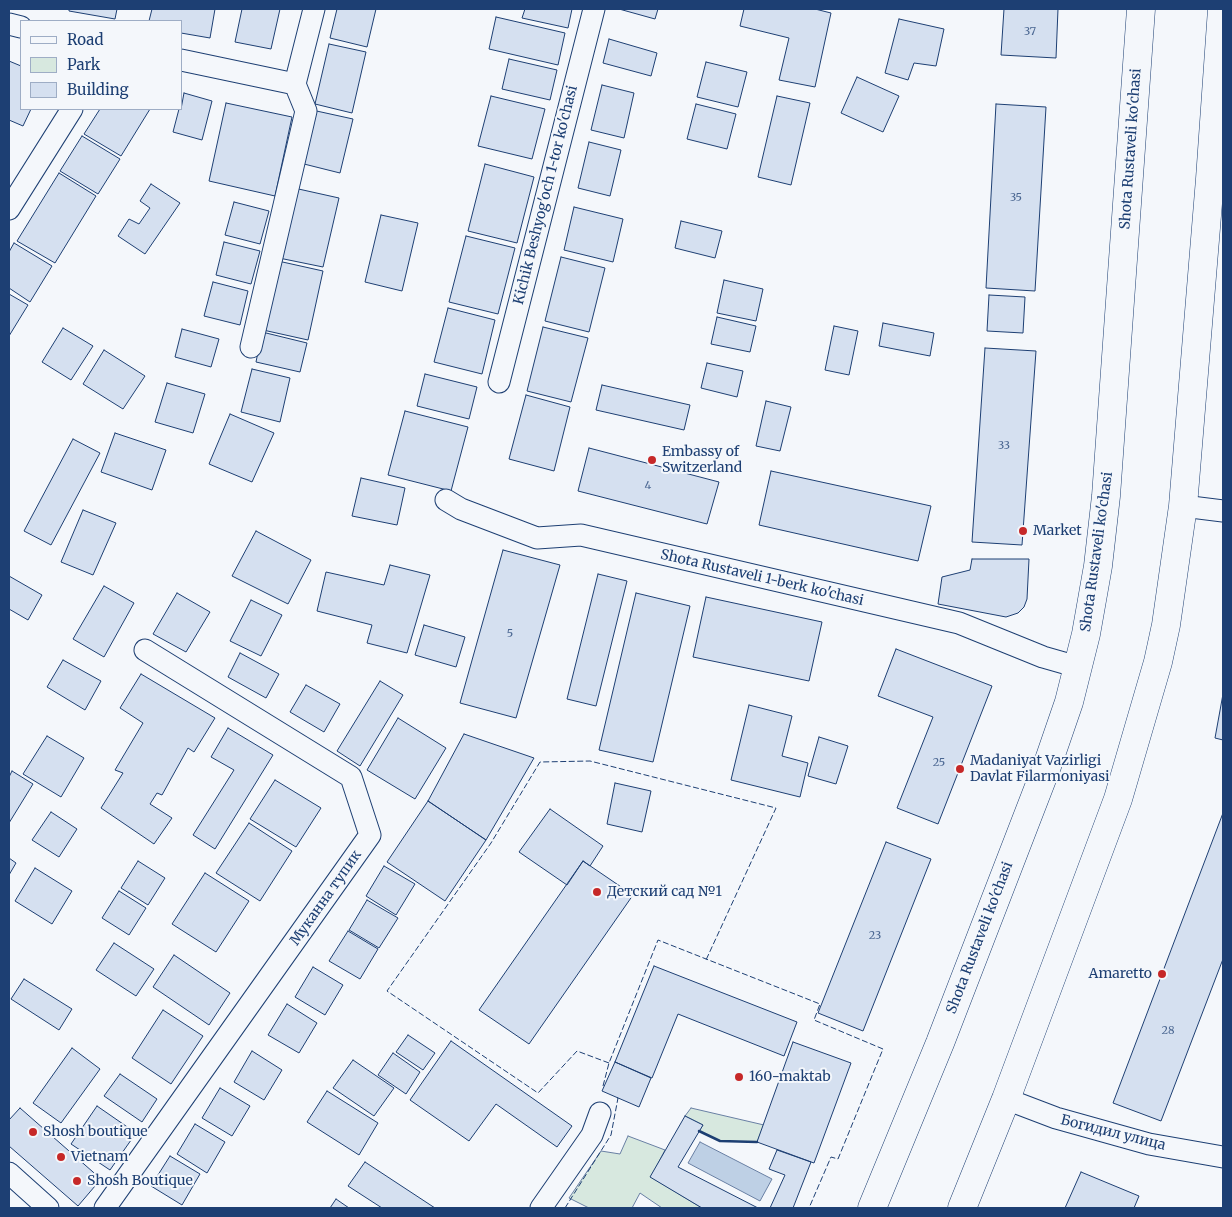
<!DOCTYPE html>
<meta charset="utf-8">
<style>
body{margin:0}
#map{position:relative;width:1232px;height:1217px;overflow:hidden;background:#f4f7fb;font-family:Merriweather,serif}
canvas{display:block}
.frame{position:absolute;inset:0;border:10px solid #1d3f73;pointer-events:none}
.legend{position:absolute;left:20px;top:20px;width:162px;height:90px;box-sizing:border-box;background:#f4f7fb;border:1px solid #9eadc5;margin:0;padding:6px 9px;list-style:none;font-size:15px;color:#1d3f73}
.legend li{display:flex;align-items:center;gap:10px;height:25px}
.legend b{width:25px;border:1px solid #9eadc5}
</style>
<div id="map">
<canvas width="1232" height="1217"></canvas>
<div class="frame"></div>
<ul class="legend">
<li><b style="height:6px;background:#f4f7fb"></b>Road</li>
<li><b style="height:14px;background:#d7e8df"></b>Park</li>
<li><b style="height:14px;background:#d5e0f0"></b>Building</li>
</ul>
</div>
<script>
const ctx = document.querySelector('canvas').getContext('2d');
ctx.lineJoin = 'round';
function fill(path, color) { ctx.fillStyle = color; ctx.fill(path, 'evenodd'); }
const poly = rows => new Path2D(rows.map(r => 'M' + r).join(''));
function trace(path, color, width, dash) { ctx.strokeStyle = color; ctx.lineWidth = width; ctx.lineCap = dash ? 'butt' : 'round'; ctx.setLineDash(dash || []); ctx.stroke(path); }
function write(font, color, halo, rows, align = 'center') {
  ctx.font = font + ' Merriweather,serif'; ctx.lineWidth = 4; ctx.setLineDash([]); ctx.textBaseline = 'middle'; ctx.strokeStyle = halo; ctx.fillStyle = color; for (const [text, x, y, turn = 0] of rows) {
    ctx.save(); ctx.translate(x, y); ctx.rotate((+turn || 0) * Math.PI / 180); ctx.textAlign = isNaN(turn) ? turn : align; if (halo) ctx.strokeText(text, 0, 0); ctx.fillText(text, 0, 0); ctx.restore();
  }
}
const green = poly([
 [691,1108,764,1125,757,1142,720,1141,699,1131,703,1125,685,1116,691,1108],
 [628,1136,665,1150,651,1177,702,1208,662,1208,640,1193,632,1208,589,1208,569,1198,601,1151,620,1154,628,1136]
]);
const water = poly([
 [700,1142,772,1179,760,1201,688,1163,700,1142]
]);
const building = poly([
 [69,9,117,9,115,19,69,11,69,9],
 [152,9,215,9,210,38,181,33,181,21,149,21,152,9],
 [242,9,280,9,271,49,235,42,242,9],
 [337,9,376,9,367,47,330,38,337,9],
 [525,9,572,9,568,28,522,18,525,9],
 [619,9,658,9,655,19,619,9],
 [744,9,815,9,831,13,815,87,779,80,789,38,740,26,744,9],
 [1004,9,1058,9,1056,58,1001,55,1004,9],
 [496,17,565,33,558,65,489,49,496,17],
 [899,19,944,29,936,66,914,63,908,80,885,73,899,19],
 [609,39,657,53,651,76,603,63,609,39],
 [329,44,366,52,352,113,315,104,329,44],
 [509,59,557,70,550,100,502,89,509,59],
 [9,61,21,66,21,109,31,109,23,126,9,120,9,61],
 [706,62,747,72,738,107,697,97,706,62],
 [857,77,899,96,883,132,841,113,857,77],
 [602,85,634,93,624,138,591,130,602,85],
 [184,93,212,101,202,140,173,132,179,109,181,109,184,93],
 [491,96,545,109,532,159,478,146,491,96],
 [777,96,810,103,791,185,758,177,777,96],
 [226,103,292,117,275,196,209,181,226,103],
 [696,104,736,114,727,149,687,139,696,104],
 [996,104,1046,107,1035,291,986,288,996,104],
 [100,109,150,109,121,156,84,134,100,109],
 [312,110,353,119,340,173,300,163,312,110],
 [82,136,120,159,98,194,60,171,82,136],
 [589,142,621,150,610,196,578,188,589,142],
 [485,164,534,177,517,243,468,231,485,164],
 [59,173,96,196,55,263,17,241,59,173],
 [151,184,180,203,145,254,118,236,129,219,139,224,150,208,140,201,151,184],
 [294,188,339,198,323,267,279,258,294,188],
 [234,202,269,211,260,244,225,235,234,202],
 [574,207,623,219,613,262,564,250,574,207],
 [381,215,418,223,402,291,365,282,381,215],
 [681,221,722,231,715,258,675,248,681,221],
 [466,236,515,248,498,314,449,302,466,236],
 [224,242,260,251,251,284,216,275,224,242],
 [14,243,52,266,30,302,9,288,9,252,14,243],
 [561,257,605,268,589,332,545,321,561,257],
 [278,261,323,271,308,340,263,330,278,261],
 [724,280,763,289,756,321,717,313,724,280],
 [213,282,248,291,240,325,204,316,213,282],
 [9,294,28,305,9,336,9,294],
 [989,295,1025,297,1023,333,987,331,989,295],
 [448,308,495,320,482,374,434,362,448,308],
 [717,317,756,326,750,352,711,344,717,317],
 [883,323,934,333,930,356,879,346,883,323],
 [834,326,858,331,849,375,825,370,834,326],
 [543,327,588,338,571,402,527,391,543,327],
 [63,328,93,346,71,380,42,362,63,328],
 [182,329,219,339,211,367,175,357,182,329],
 [262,332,307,343,300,372,256,362,262,332],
 [985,348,1036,351,1022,545,972,542,985,348],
 [104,350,145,376,123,409,83,384,104,350],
 [707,363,743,371,737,397,701,388,707,363],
 [252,369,290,378,280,422,241,412,252,369],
 [425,374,477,387,469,419,417,406,425,374],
 [167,383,205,394,193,433,155,422,167,383],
 [602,385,690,405,684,430,596,410,602,385],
 [526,395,570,407,554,471,509,459,526,395],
 [766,401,791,407,780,451,756,446,766,401],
 [405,411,468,427,451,491,388,475,405,411],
 [230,414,274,433,252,482,209,464,230,414],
 [115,433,166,450,152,490,101,472,115,433],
 [73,439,100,453,51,545,24,531,73,439],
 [589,448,719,482,707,524,578,491,589,448],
 [771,471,931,506,918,561,759,525,771,471],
 [361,478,405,488,397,525,352,516,361,478],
 [83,510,116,523,93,575,61,562,83,510],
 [256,531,311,560,288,604,232,576,256,531],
 [503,550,560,565,516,718,460,703,503,550],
 [972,559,1029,559,1027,599,1024,607,1018,613,1006,617,938,604,942,577,970,570,972,559],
 [390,565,430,575,407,653,367,643,372,625,317,611,326,572,384,585,390,565],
 [598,574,627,581,596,706,567,699,598,574],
 [9,576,42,595,28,620,9,609,9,576],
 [104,586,134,603,104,657,73,639,104,586],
 [177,593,210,612,186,652,153,634,177,593],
 [636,593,690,606,653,762,599,750,636,593],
 [706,597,822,622,809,681,693,657,706,597],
 [251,600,282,615,261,656,230,641,251,600],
 [424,625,465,637,456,667,415,655,424,625],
 [896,649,992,686,938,824,897,808,933,717,878,696,896,649],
 [240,653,279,674,266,698,228,677,240,653],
 [63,660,101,681,85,710,47,687,63,660],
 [141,674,215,718,194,752,188,748,162,795,157,793,150,804,172,818,154,844,101,808,123,773,115,770,143,723,120,708,141,674],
 [380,681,403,695,360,766,337,751,380,681],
 [306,685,340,704,324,732,290,712,306,685],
 [1223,694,1223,740,1215,738,1223,694],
 [749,705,792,716,782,756,808,763,800,797,731,780,749,705],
 [398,718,446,748,415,799,367,770,398,718],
 [228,728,273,755,215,849,193,835,234,770,211,757,228,728],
 [464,734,534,758,486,840,428,801,464,734],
 [47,736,84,758,61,797,23,774,47,736],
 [819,737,848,746,836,784,808,776,819,737],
 [12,771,33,784,9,823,9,777,12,771],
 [275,780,321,808,296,847,250,819,275,780],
 [615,783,651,791,642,832,607,824,615,783],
 [428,801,486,840,445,901,387,862,428,801],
 [550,809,603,846,590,866,583,861,567,885,519,852,550,809],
 [51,812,77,829,59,857,32,840,51,812],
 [1223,813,1223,959,1161,1121,1113,1103,1223,813],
 [249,823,292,851,260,901,216,873,249,823],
 [886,842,931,859,863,1031,818,1013,886,842],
 [9,858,16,863,9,875,9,858],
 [138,861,165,878,148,905,121,888,138,861],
 [583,861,633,895,529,1044,479,1010,583,861],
 [384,866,415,884,396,915,366,896,384,866],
 [35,868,72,891,52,924,15,901,35,868],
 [205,873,249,901,216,952,172,924,205,873],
 [119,891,146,908,129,935,102,918,119,891],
 [367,900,398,918,379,948,349,930,367,900],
 [348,931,378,949,360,979,329,961,348,931],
 [114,943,154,969,136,996,96,970,114,943],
 [174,955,230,993,209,1025,153,987,174,955],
 [654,966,797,1022,784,1056,678,1014,652,1078,615,1062,654,966],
 [313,967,343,985,325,1015,295,997,313,967],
 [24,979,72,1009,59,1030,11,999,24,979],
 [287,1004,317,1023,299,1053,268,1035,287,1004],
 [163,1010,203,1036,171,1084,132,1058,163,1010],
 [408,1035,435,1053,423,1070,396,1052,408,1035],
 [451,1041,572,1126,557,1147,496,1104,469,1141,410,1100,451,1041],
 [793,1042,851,1063,814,1163,757,1142,793,1042],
 [72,1048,100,1069,61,1123,33,1103,72,1048],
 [252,1051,282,1070,264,1100,234,1082,252,1051],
 [393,1053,420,1072,406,1094,378,1075,393,1053],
 [353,1060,394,1088,374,1116,333,1088,353,1060],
 [615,1062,651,1078,639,1107,602,1091,615,1062],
 [120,1074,157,1099,142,1122,104,1096,120,1074],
 [220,1088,250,1106,232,1136,202,1118,220,1088],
 [327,1091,378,1123,359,1155,307,1122,327,1091],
 [97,1106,136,1133,110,1170,71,1144,97,1106],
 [20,1108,101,1179,78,1206,9,1146,9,1120,20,1108],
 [685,1116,703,1125,678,1167,758,1208,702,1208,650,1177,685,1116],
 [195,1124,225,1142,207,1173,177,1154,195,1124],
 [777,1150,811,1162,793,1208,770,1208,785,1175,769,1169,777,1150],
 [170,1156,200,1174,182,1205,151,1186,170,1156],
 [365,1162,435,1208,382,1208,348,1186,365,1162],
 [1081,1172,1139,1196,1134,1208,1065,1208,1081,1172],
 [336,1199,349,1208,330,1208,336,1199]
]);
const minor = poly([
 [9,24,21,27],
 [181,60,295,84],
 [9,209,72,109],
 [251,347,306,111,295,84,314,9],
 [499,382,594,9],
 [446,500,461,509,537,538,581,535,959,623,1043,657,1078,667],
 [1183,506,1223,511],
 [1006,1099,1056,1118,1149,1144,1223,1157],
 [9,1173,48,1208],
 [105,1208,370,835,351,777,145,650],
 [541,1208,592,1135,600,1113]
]);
const primary = poly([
 [872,1208,940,1043,1047,766,1069,702,1086,634,1098,566,1106,496,1141,9],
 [962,1208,1006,1099,1118,799,1158,662,1166,625,1183,506,1210,179,1222,9]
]);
const fence = poly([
 [609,1063,577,1051,538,1093,387,991,491,843,540,762,590,761,776,808,706,960],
 [603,1086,609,1063,658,940,820,1004,814,1020,883,1049,838,1159,831,1157,809,1208],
 [565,1208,611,1135,618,1098,616,1097]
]);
const wall = poly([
 [699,1131,720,1141,757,1142]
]);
const markers = [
 [652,460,5,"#c62828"],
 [1023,531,5,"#c62828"],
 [960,769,5,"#c62828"],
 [597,892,5,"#c62828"],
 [1162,974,5,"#c62828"],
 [739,1077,5,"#c62828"],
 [33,1132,5,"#c62828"],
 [61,1157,5,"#c62828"],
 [77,1181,5,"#c62828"]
];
const numberNames = [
 ["37",1030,32],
 ["35",1016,198],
 ["33",1004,446],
 ["4",648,486],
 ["5",510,634],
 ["25",939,763],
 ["23",875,936],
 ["28",1168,1031]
];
const streetNames = [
 ["Shota Rustaveli ko'chasi",1131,149,-86],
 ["Kichik Beshyog'och 1-tor ko'chasi",546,195,-76],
 ["Shota Rustaveli ko'chasi",1097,552,-82],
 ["Shota Rustaveli 1-berk ko'chasi",762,578,13],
 ["Муканна тупик",326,898,-55],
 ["Shota Rustaveli ko'chasi",980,938,-69],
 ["Богидил улица",1113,1133,14]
];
const poiNames = [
 ["Embassy of",662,452],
 ["Switzerland",662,468],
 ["Market",1033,531],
 ["Madaniyat Vazirligi",970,761],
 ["Davlat Filarmoniyasi",970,777],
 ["Детский сад №1",607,892],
 ["Amaretto",1152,974,"right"],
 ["160-maktab",749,1077],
 ["Shosh boutique",43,1132],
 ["Vietnam",71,1157],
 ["Shosh Boutique",87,1181]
];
fill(green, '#d7e8df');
trace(green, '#687fa3', 1);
fill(water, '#bed0e5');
trace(water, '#687fa3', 1);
fill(building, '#d5e0f0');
trace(building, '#1d3f73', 1);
trace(minor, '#1d3f73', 23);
trace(primary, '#1d3f73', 29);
trace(minor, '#f4f7fb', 21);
trace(primary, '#f4f7fb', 28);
trace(fence, '#1d3f73', 1, [6, 2.5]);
trace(wall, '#1d3f73', 2.5);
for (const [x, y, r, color] of markers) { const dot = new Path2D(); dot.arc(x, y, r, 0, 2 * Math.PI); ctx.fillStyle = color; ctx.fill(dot); trace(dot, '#f4f7fb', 2); }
write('11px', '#4b6792', null, numberNames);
write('14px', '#1d3f73', '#f4f7fb', streetNames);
write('14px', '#1d3f73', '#f4f7fb', poiNames, 'left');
</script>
